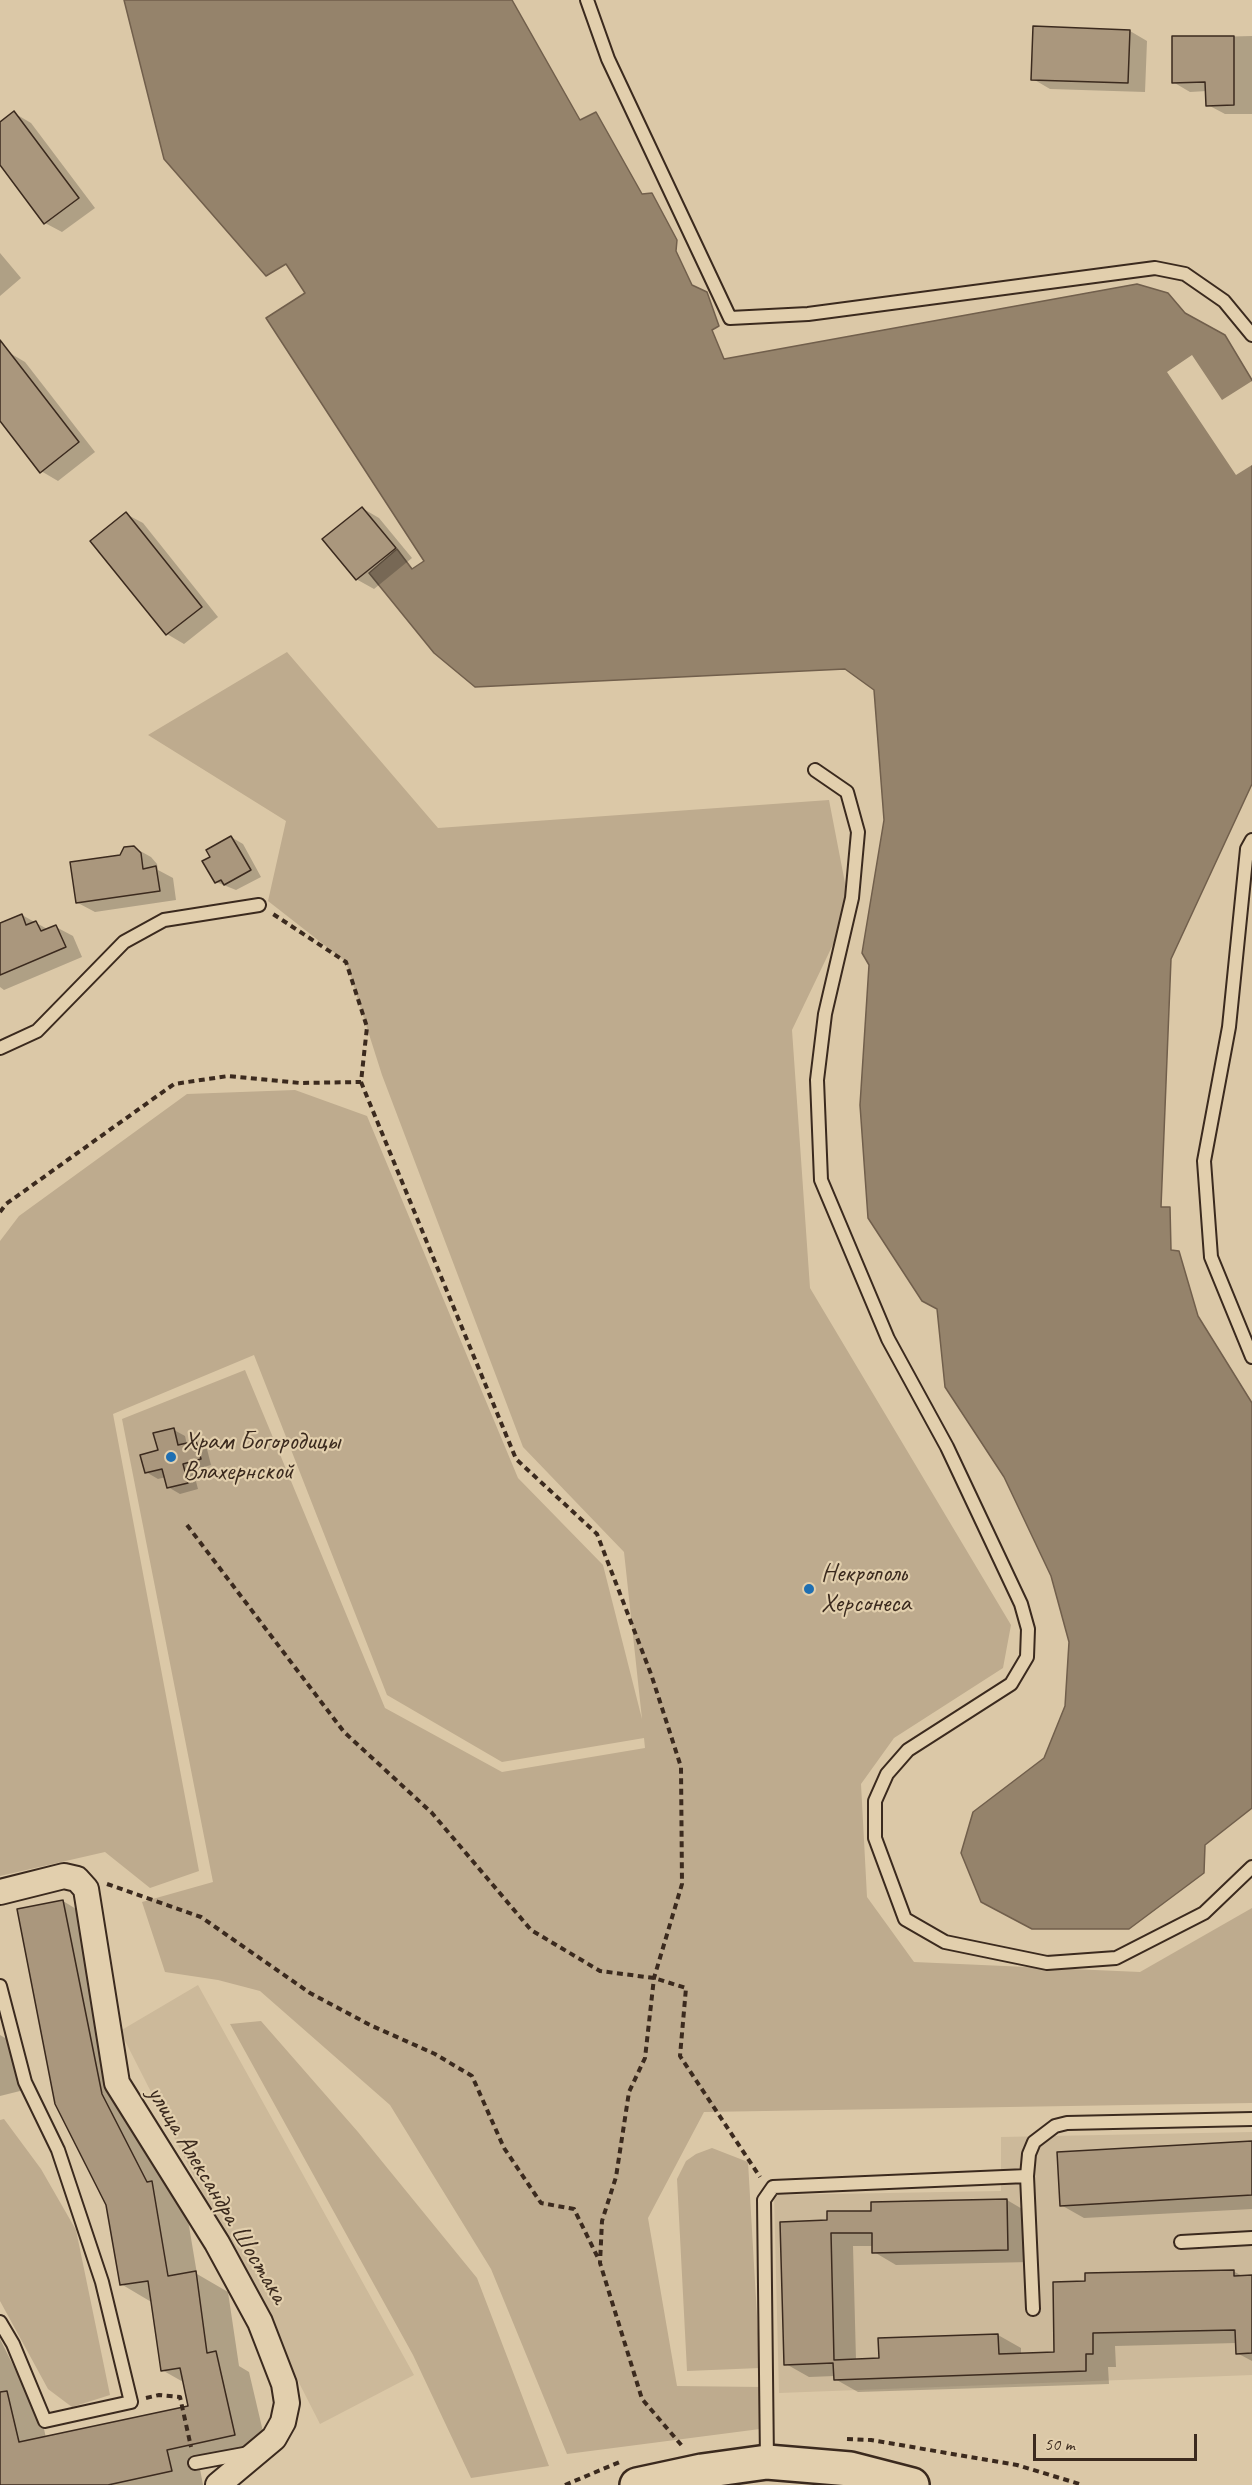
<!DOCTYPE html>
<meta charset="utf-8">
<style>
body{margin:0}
#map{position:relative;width:1252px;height:2485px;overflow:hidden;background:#dbc8a7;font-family:Caveat,sans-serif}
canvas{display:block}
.scale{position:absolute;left:1033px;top:2434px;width:164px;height:27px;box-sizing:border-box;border:3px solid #3b2a1e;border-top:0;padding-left:8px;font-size:18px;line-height:21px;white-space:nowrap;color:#3b2a1e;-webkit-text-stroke:4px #e2cfad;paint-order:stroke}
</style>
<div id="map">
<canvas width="1252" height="2485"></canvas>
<div class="scale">50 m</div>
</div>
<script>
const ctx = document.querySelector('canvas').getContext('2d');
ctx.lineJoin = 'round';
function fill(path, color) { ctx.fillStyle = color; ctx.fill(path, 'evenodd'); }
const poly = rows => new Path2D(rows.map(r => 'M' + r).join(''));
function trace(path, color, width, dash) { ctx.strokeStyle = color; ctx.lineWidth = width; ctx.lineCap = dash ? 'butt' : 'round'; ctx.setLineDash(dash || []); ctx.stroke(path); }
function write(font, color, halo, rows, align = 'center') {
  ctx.font = font + ' Caveat,sans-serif'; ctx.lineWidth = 4.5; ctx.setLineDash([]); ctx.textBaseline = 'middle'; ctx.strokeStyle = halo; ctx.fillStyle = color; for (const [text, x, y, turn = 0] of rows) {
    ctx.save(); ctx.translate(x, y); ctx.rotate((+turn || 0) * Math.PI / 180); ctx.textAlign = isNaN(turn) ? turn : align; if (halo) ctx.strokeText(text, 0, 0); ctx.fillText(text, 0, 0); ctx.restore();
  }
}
const built = poly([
 [198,1985,414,2375,320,2424,120,2031],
 [1252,2132,1252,2375,779,2393,774,2195,1001,2191,1001,2137]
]);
const green = poly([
 [287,652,438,828,829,800,850,909,792,1030,810,1288,1011,1625,1003,1668,894,1738,861,1784,867,1897,914,1962,1140,1972,1252,1908,1252,2103,704,2112,648,2218,677,2386,762,2387,760,2429,567,2454,491,2269,390,2105,260,1991,218,1980,165,1972,142,1902,213,1882,122,1419,245,1370,385,1708,502,1772,645,1748,644,1738,502,1762,387,1695,254,1355,113,1414,199,1871,150,1888,105,1852,0,1876,0,1241,19,1216,187,1094,295,1090,367,1116,518,1478,603,1565,642,1719,624,1552,523,1447,382,1075,346,962,268,901,286,821,148,735],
 [261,2021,358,2132,477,2278,549,2466,471,2478,413,2355,230,2024],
 [4,2119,41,2169,76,2230,110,2395,72,2407,48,2389,0,2301,0,2120],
 [712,2148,748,2162,760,2368,687,2371,677,2179,686,2161,696,2154]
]);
const water = poly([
 [124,0,512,0,580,120,596,112,642,194,652,193,677,240,676,251,692,285,707,292,719,326,712,330,724,359,1137,284,1168,293,1185,313,1225,335,1252,380,1252,784,1171,959,1161,1207,1170,1207,1171,1250,1179,1251,1198,1316,1252,1403,1252,1808,1205,1845,1204,1873,1129,1929,1032,1929,981,1902,961,1853,973,1812,1044,1758,1065,1706,1069,1642,1051,1576,1004,1477,945,1387,937,1309,922,1301,868,1218,860,1105,869,965,862,953,884,820,874,690,845,669,475,687,434,653,369,573,397,549,412,569,424,561,266,318,305,293,286,264,266,276,164,159,124,0]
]);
const pier = poly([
 [1192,355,1222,400,1252,381,1252,465,1236,475,1167,372]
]);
const shadow = poly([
 [1130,31,1147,41,1145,92,1050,89,1033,79],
 [1252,36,1252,114,1225,114,1208,105,1207,91,1190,92,1173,82,1173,38],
 [14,113,31,123,95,208,62,232,45,223,0,163,0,124],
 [0,253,21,278,0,296],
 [8,352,25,362,95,452,58,481,41,471,0,419,0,358],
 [362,508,379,518,412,558,374,589,356,579],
 [126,514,143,523,218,617,184,644,167,634],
 [231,837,243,844,261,877,236,890,216,882,212,858],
 [133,847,151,857,157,864,158,870,173,878,176,900,95,912,78,903,121,857],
 [22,915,49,930,56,927,73,936,82,957,4,990,0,987,0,924],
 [174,1430,185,1436,187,1445,196,1443,207,1449,211,1465,193,1470,198,1489,180,1494,168,1487,166,1477,158,1479,146,1472],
 [63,1901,96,1921,135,2114,185,2202,197,2274,228,2292,239,2366,249,2372,268,2453,200,2469,203,2485,0,2485,0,2339,17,2373,34,2383,46,2438,190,2407,185,2383,162,2370,153,2303,121,2284],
 [0,2035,17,2045,28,2089,0,2096],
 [1252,2143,1252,2209,1084,2218,1061,2205],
 [1007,2200,1029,2213,1030,2262,896,2265,874,2252,873,2246,853,2246,856,2360,880,2360,998,2335,1021,2348,1021,2355,1056,2354,1054,2283,1233,2271,1244,2277,1252,2277,1252,2361,1237,2353,1237,2343,1115,2346,1116,2367,1108,2367,1109,2384,858,2392,835,2379,835,2376,809,2377,786,2364,829,2222,872,2212]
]);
const building = poly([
 [1033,26,1130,30,1128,83,1031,80,1033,26],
 [1172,36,1234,36,1234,105,1206,106,1205,82,1172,83,1172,36],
 [14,111,79,198,44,224,0,165,0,122,14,111],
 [0,340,79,442,40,473,0,421,0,340],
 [362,507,396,548,356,580,322,539,362,507],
 [126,512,202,607,166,635,90,541,126,512],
 [231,836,251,870,224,885,221,880,215,883,202,861,210,857,206,850,231,836],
 [134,846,141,853,143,869,156,866,160,891,76,903,70,862,120,855,124,847,134,846],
 [22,914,26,925,36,921,41,931,56,925,66,947,0,975,0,923,22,914],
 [174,1428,178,1445,196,1441,201,1459,183,1464,188,1483,167,1488,162,1469,145,1473,140,1455,158,1450,153,1433,174,1428],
 [63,1900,102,2094,147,2182,152,2181,168,2276,196,2271,207,2353,216,2351,235,2435,167,2450,172,2471,108,2485,0,2485,0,2392,7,2391,19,2442,188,2406,180,2368,161,2371,148,2281,120,2285,106,2205,55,2104,17,1909,63,1900],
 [1252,2141,1252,2195,1060,2206,1057,2152,1252,2141],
 [1007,2199,1008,2250,872,2253,872,2233,831,2233,834,2360,879,2358,878,2338,998,2334,999,2354,1054,2352,1053,2282,1085,2281,1085,2273,1234,2270,1234,2276,1252,2275,1252,2353,1236,2354,1235,2330,1093,2333,1093,2354,1086,2354,1086,2371,834,2380,833,2363,784,2365,780,2222,827,2220,827,2211,871,2211,871,2202,1007,2199]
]);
const path = poly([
 [361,1082,516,1459,597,1534,651,1674,681,1767,682,1884,654,1978,645,2058,629,2092,616,2177,602,2221,600,2263,642,2399,683,2447],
 [0,1212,6,1204,174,1084,228,1076,300,1083,361,1082,367,1027,346,962,273,914],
 [187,1525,344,1732,432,1813,531,1930,600,1971,654,1978,686,1988,680,2056,760,2177],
 [107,1884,201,1917,310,1993,370,2025,435,2054,472,2076,504,2148,541,2203,574,2209,599,2260],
 [146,2398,159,2395,180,2397,191,2447],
 [847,2439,871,2440,1017,2465,1083,2485],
 [565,2485,622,2461]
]);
const service = poly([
 [587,0,608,59,730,318,808,314,1155,268,1185,274,1224,301,1252,335],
 [815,770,847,792,858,832,852,898,825,1014,817,1080,821,1180,888,1339,947,1447,1021,1604,1028,1629,1027,1657,1011,1684,908,1750,887,1774,875,1801,875,1838,905,1919,945,1942,1047,1963,1116,1958,1204,1913,1252,1867],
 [1252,840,1247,849,1229,1027,1204,1161,1211,1257,1252,1357],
 [0,1048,37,1031,124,942,164,920,259,905],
 [0,1986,25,2082,58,2150,102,2282,131,2402,45,2421,13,2344,0,2322],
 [1027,2176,1029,2154,1034,2142,1055,2126,1067,2123,1252,2119],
 [1181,2242,1252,2238],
 [767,2461,764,2200,773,2187,1027,2176,1033,2309],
 [195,2463,249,2453]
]);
const minor = poly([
 [0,1892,64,1876,77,1879,86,1889,117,2083,217,2243,260,2322,284,2384,287,2403,283,2422,274,2438,218,2485]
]);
const secondary = poly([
 [637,2485,702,2471,767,2462,850,2469,912,2485]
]);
const markers = [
 [171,1457,6,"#1f6fb2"],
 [809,1589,6,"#1f6fb2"]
];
const poiNames = [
 ["Храм Богородицы",183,1442],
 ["Влахернской",183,1472],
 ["Некрополь",821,1574],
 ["Херсонеса",821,1604]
];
const streetNames = [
 ["улица Александра Шостака",217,2195,59]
];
fill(built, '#ccb99a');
fill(green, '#beab8e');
fill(water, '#95836b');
trace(water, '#715f4c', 1.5);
fill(pier, '#dbc8a7');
fill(shadow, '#0003');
fill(building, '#aa977d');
trace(building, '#3b2a1e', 1.5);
trace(service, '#3b2a1e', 16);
trace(minor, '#3b2a1e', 28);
trace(secondary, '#3b2a1e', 38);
trace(path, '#3b2a1e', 4, [6, 4.5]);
trace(service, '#e2cfad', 12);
trace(minor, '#e2cfad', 24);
trace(secondary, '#e2cfad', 33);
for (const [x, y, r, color] of markers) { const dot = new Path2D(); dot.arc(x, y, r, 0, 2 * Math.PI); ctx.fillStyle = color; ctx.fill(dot); trace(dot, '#e2cfad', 2); }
write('26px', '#3b2a1e', '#e2cfad', poiNames, 'left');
write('26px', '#3b2a1e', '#e2cfad', streetNames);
</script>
